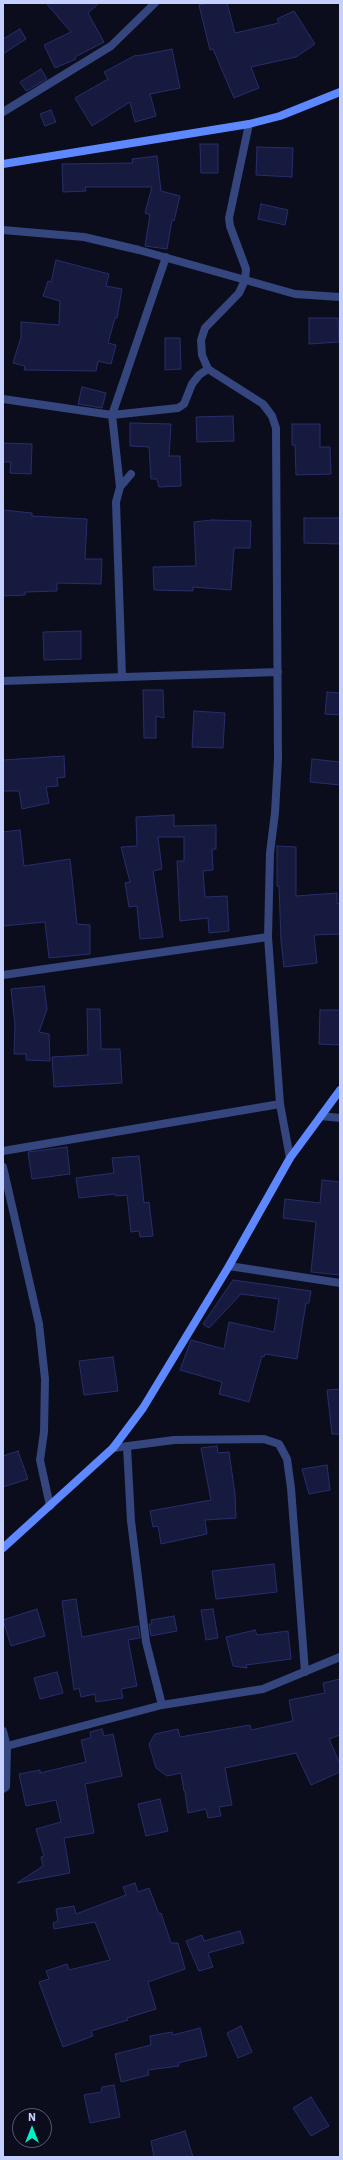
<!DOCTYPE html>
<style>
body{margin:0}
#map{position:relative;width:343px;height:2160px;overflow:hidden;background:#0b0d1d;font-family:"IBM Plex Sans",sans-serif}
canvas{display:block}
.frame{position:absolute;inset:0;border:4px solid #c6d0ff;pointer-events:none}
.north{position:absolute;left:12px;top:2108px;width:40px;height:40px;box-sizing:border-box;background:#0b0d1d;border:1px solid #565b77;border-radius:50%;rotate:0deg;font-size:11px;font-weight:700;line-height:16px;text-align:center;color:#c6d0ff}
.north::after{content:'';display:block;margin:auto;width:14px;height:18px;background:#00f1c4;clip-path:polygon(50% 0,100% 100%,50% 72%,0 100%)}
</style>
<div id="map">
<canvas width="343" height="2160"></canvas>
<div class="frame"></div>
<div class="north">N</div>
</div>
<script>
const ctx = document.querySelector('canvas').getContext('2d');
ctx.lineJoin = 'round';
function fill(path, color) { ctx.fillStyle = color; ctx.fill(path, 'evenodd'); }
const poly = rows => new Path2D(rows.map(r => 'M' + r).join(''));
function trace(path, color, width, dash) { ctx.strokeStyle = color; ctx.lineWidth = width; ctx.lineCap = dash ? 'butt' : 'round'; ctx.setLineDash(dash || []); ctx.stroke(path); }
const building = poly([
 [46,3,99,3,88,13,104,42,75,57,76,59,55,68,44,45,71,32,46,3],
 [207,3,227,3,235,33,279,23,277,19,294,11,315,44,296,57,251,67,259,88,234,98,213,49,210,50,199,5,207,3],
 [20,29,26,39,3,54,3,39,20,29],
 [172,49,180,88,150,94,156,116,135,122,130,102,92,126,75,98,108,79,104,72,136,55,137,56,172,49],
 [41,69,47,79,26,91,20,82,41,69],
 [51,110,56,122,45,126,40,114,51,110],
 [200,144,218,144,218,173,201,173,200,144],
 [257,147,293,148,292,177,256,175,257,147],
 [157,156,161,191,180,196,174,221,172,220,167,249,145,246,150,215,145,213,152,187,85,187,86,191,63,192,62,164,133,163,132,159,157,156],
 [261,204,288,210,285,225,258,219,261,204],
 [56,260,109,274,106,286,122,289,117,318,115,318,108,343,116,345,111,364,98,361,96,371,24,370,25,366,13,363,21,337,21,322,59,325,60,301,43,296,48,281,51,282,56,260],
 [309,318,338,318,339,342,309,344,309,318],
 [165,338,180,338,181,369,165,370,165,338],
 [82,387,106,393,102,408,78,404,82,387],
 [233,416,234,441,197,442,196,417,233,416],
 [130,423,171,424,169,456,180,456,181,486,159,487,157,479,151,479,149,447,130,446,130,423],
 [292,424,320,424,320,447,330,447,331,474,296,475,295,445,292,445,292,424],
 [3,443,32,444,31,474,10,473,11,462,3,462,3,443],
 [3,510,32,513,32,516,87,519,85,559,102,559,101,584,57,583,57,591,25,592,25,595,3,596,3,510],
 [304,518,340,518,340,544,304,543,304,518],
 [212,520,251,521,250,548,234,548,231,590,193,587,193,591,154,590,153,567,196,566,194,522,212,520],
 [81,631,81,659,44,660,43,632,81,631],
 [143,690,163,690,164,718,156,716,156,738,144,738,143,690],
 [327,692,340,693,340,715,325,714,327,692],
 [194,711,225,713,223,748,192,747,194,711],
 [64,756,65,777,57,778,58,786,46,787,49,803,22,809,19,791,3,791,3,760,64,756],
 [312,759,340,762,340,785,310,782,312,759],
 [174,815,174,826,216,825,216,849,212,849,213,870,203,871,205,897,227,896,229,931,209,933,208,918,180,921,177,861,184,861,184,837,158,837,162,869,153,871,163,937,140,939,137,906,129,907,125,883,130,882,121,847,137,846,136,817,174,815],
 [20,830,24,866,70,859,77,924,90,925,90,954,49,958,45,922,3,926,3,832,20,830],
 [277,846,296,847,296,896,337,893,337,904,340,903,340,934,314,935,317,963,284,967,281,941,279,886,277,886,277,846],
 [44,986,47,1009,39,1032,49,1034,50,1061,26,1060,26,1054,14,1054,15,1025,11,989,44,986],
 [87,1009,100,1009,101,1049,120,1049,122,1083,54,1087,52,1057,88,1055,87,1009],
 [320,1010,340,1010,340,1045,319,1044,320,1010],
 [67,1147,70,1174,32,1179,28,1152,67,1147],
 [139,1156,144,1203,149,1202,153,1236,140,1237,139,1231,131,1232,127,1195,116,1196,115,1194,79,1198,76,1178,114,1173,112,1158,139,1156],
 [322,1180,340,1182,340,1275,311,1272,316,1222,283,1218,285,1199,320,1203,322,1180],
 [233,1280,311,1291,309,1303,306,1303,297,1359,265,1354,264,1357,262,1356,249,1402,219,1394,222,1382,180,1370,191,1340,224,1349,229,1322,274,1332,279,1299,241,1294,209,1328,203,1324,233,1280],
 [113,1357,118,1391,84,1395,79,1361,113,1357],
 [340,1389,340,1434,332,1434,327,1390,340,1389],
 [217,1446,218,1453,229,1452,235,1494,236,1518,205,1520,207,1534,161,1544,158,1526,153,1527,150,1511,211,1500,201,1448,217,1446],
 [18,1451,28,1479,3,1487,3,1456,18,1451],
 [327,1465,330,1490,309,1494,302,1469,327,1465],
 [274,1564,277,1592,216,1599,212,1571,274,1564],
 [76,1599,82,1637,138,1626,140,1638,128,1640,137,1686,121,1689,123,1698,96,1702,95,1694,81,1697,79,1688,74,1690,62,1601,76,1599],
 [37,1609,45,1636,11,1646,3,1620,37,1609],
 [213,1609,218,1638,206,1640,201,1610,213,1609],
 [174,1616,177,1631,151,1636,149,1624,152,1624,151,1620,174,1616],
 [255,1630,257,1635,288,1631,291,1659,246,1665,247,1668,233,1666,226,1637,255,1630],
 [57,1672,63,1693,40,1699,34,1678,57,1672],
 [340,1679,340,1735,329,1739,340,1764,340,1772,311,1785,296,1753,225,1768,232,1805,219,1807,221,1816,208,1818,206,1809,188,1813,185,1793,186,1793,184,1791,181,1773,167,1776,156,1768,149,1744,155,1734,178,1729,180,1737,250,1725,251,1730,293,1721,289,1700,325,1693,323,1683,340,1679],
 [102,1729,104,1736,113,1734,122,1776,85,1784,94,1833,64,1838,70,1873,17,1883,43,1866,41,1857,44,1856,36,1829,61,1822,56,1800,26,1806,19,1774,40,1770,40,1773,86,1762,81,1740,91,1738,90,1732,102,1729],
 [160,1799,168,1831,146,1836,138,1804,160,1799],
 [135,1883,138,1892,149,1888,159,1914,161,1913,171,1943,178,1943,185,1969,148,1982,156,2009,127,2018,128,2020,91,2031,93,2036,63,2047,39,1982,49,1979,46,1971,67,1964,69,1970,110,1960,95,1922,54,1929,53,1923,58,1921,56,1909,74,1906,76,1914,126,1895,123,1887,135,1883],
 [240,1931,244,1943,208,1953,213,1967,199,1971,186,1941,202,1935,204,1941,240,1931],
 [241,2026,252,2052,238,2058,227,2033,241,2026],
 [200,2028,207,2056,178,2063,179,2066,148,2070,149,2075,121,2082,115,2054,151,2045,150,2036,172,2032,173,2035,200,2028],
 [114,2085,120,2117,90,2123,84,2095,101,2092,102,2087,114,2085],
 [311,2097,329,2126,311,2136,293,2108,311,2097],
 [185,2131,193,2157,154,2157,151,2141,185,2131]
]);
const street = poly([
 [3,112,111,46,155,3],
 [249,124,229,218,230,226,246,269,245,280,239,293,205,328,201,340,202,355,208,369,263,404,272,416,276,428,278,759,275,813,270,853,268,937,280,1104,290,1158],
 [3,230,84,237,139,250,295,294,340,297],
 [3,399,112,415,178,408,184,404,192,384,199,375,208,369],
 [120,487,112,415,166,257],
 [122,677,116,502,120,487,131,474],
 [3,681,278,672],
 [3,975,268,937],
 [321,1116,340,1118],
 [3,1151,280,1104],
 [3,1167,39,1324,45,1379,44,1432,40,1460,50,1506],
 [229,1266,340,1283],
 [127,1447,131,1521,146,1642,162,1705],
 [113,1448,174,1440,264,1439,279,1444,287,1459,291,1488,305,1672],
 [3,1731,7,1746,6,1787,3,1789],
 [7,1746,162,1705,263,1689,340,1657]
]);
const secondary = poly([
 [3,164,249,124,280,116,340,92],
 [3,1548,113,1448,143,1408,229,1266,290,1158,340,1090]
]);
fill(building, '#161a3e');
trace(building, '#282e6b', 1);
trace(street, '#34467d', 8);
trace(secondary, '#5d88ff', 8);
</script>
